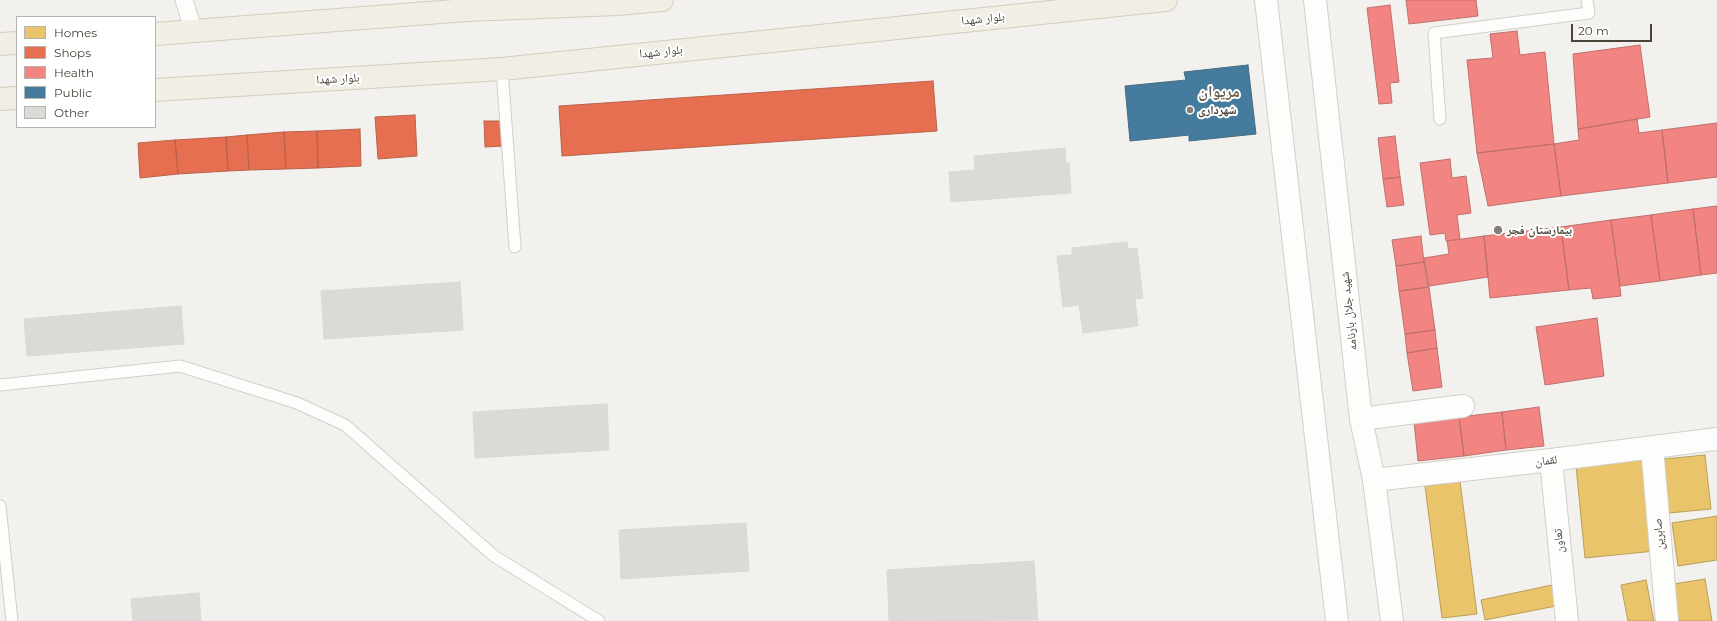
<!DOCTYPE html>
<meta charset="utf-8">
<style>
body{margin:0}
#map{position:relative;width:1717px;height:621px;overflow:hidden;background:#f3f1ee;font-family:Montserrat,sans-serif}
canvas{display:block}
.legend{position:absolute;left:16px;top:16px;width:140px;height:112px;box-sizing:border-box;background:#fff;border:1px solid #b6b4b0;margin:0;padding:5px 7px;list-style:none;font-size:12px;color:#494339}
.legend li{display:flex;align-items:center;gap:8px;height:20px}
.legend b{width:20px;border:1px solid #b6b4b0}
.scale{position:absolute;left:1571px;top:24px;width:81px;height:18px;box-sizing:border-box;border:2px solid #494339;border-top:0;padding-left:5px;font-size:12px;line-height:14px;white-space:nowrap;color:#494339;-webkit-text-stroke:3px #fff;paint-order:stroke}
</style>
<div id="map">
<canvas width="1717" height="621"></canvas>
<ul class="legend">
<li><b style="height:11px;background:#e9c46a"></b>Homes</li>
<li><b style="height:11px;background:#e76f51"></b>Shops</li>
<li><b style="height:11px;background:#f28482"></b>Health</li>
<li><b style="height:11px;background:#457b9d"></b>Public</li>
<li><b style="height:11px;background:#dcdad6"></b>Other</li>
</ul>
<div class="scale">20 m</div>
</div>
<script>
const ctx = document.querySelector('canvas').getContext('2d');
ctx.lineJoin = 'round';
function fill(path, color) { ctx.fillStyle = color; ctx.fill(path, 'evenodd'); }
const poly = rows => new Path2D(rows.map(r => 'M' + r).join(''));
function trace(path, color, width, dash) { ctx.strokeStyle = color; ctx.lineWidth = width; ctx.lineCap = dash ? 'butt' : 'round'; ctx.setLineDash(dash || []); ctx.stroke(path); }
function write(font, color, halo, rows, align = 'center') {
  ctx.font = font + ' Montserrat,"Noto Naskh Arabic",sans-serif'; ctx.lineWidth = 4; ctx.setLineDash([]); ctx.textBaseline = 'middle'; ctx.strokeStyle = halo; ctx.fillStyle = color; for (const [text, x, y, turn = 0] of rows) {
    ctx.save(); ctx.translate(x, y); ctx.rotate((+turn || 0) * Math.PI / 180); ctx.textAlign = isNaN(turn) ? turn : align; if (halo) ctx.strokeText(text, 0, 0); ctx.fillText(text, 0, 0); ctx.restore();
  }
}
const homes = poly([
 [1644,455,1655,551,1585,558,1576,466,1644,455],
 [1705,455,1711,509,1659,514,1654,460,1705,455],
 [1460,481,1477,614,1442,618,1425,486,1460,481],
 [1717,516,1717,560,1678,566,1672,523,1717,516],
 [1705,579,1712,621,1673,621,1667,585,1705,579],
 [1646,580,1654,621,1628,621,1621,585,1646,580],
 [1552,585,1556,606,1485,620,1481,600,1552,585]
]);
const shops = poly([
 [933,81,937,131,562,156,559,106,933,81],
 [415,115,417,156,378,159,375,117,415,115],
 [484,121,502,121,503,146,485,147,484,121],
 [360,129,361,166,318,168,317,131,360,129],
 [317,131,318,168,286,169,284,132,317,131],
 [284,132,286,169,249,170,247,135,284,132],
 [247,135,249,170,228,171,226,137,247,135],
 [226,137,228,171,178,174,175,140,226,137],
 [175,140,178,174,140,178,138,143,175,140]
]);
const health = poly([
 [1406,0,1476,0,1478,16,1409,24,1406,0],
 [1390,5,1399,82,1390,83,1392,103,1379,104,1367,8,1390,5],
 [1517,31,1520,55,1545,52,1554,144,1477,153,1467,60,1493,58,1490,34,1517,31],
 [1640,45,1650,117,1578,129,1573,54,1640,45],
 [1637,119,1639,133,1662,130,1668,183,1561,196,1554,144,1579,140,1578,129,1637,119],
 [1717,123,1717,177,1668,183,1662,130,1717,123],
 [1395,136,1400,177,1383,179,1378,138,1395,136],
 [1554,144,1561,196,1488,206,1477,153,1554,144],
 [1450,159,1452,178,1466,176,1471,213,1457,215,1460,239,1446,241,1445,233,1430,235,1420,163,1450,159],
 [1400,177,1404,205,1387,207,1383,179,1400,177],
 [1717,206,1717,273,1701,275,1693,209,1717,206],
 [1693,209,1701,275,1660,281,1651,215,1693,209],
 [1651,215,1660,281,1620,286,1611,220,1651,215],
 [1611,220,1621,296,1593,299,1591,288,1569,290,1561,227,1611,220],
 [1561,227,1569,290,1490,298,1484,236,1561,227],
 [1421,236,1424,262,1396,266,1392,240,1421,236],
 [1484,236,1488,277,1429,286,1424,258,1449,254,1447,241,1484,236],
 [1424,262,1428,287,1399,291,1396,266,1424,262],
 [1429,287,1435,330,1405,334,1399,291,1429,287],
 [1597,318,1604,376,1545,385,1536,327,1597,318],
 [1435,330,1437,348,1407,353,1405,334,1435,330],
 [1437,348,1442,387,1413,391,1407,353,1437,348],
 [1539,407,1544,446,1506,450,1502,412,1539,407],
 [1502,412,1506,450,1464,456,1459,417,1502,412],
 [1459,417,1464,456,1418,461,1414,422,1459,417]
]);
const public = poly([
 [1248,65,1256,134,1189,141,1189,135,1130,141,1125,86,1186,80,1184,72,1248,65]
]);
const building = poly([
 [1065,148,1066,163,1069,163,1071,193,951,202,949,172,975,170,974,156,1065,148],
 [1127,242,1128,249,1137,248,1143,298,1135,299,1138,326,1083,333,1079,305,1063,307,1057,256,1072,255,1072,248,1127,242],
 [460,282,463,330,324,339,321,291,460,282],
 [181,306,184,344,27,356,24,319,181,306],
 [607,404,609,450,475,458,473,412,607,404],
 [746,523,749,571,621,579,619,530,746,523],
 [1034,561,1038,620,889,621,887,570,1034,561],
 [199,593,201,621,133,621,131,599,199,593]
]);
const service = poly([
 [502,69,515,247],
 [1440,119,1434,33,1589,13,1587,0],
 [0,385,180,366,297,403,345,425,494,556,599,621],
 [0,506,12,621]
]);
const pedestrian = poly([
 [184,0,194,32]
]);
const minor = poly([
 [1361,419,1463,406],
 [1652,447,1667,621],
 [1551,460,1567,621],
 [1374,480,1551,460,1717,439]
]);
const tertiary = poly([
 [1266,0,1337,621],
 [1315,0,1361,419,1374,480,1392,621]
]);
const primary = poly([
 [155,34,467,10,617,4,662,0],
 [0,44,17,43],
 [155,90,502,69,1166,0],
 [0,99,17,98]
]);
const markers = [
 [1190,110,4,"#848078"],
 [1498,230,5,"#848078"]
];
const streetNames = [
 ["بلوار شهدا",983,19,-6],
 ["بلوار شهدا",661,52,-6],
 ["بلوار شهدا",338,79,-3],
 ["شهید جلال بارنامه",1349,311,-96],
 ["لقمان",1546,461,-7],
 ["صابرین",1659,534,-95],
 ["تعاون",1559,541,-96]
];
const poiNames = [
 ["شهرداری",1198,110],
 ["بیمارستان فجر",1507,230]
];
const districtNames = [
 ["مریوان",1219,92]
];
fill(homes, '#e9c46a');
trace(homes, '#b99d5b', 1);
fill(shops, '#e76f51');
trace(shops, '#b8624a', 1);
fill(health, '#f28482');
trace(health, '#bf706c', 1);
fill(public, '#457b9d');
trace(public, '#466a7f', 1);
fill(building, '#dcdad6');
trace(building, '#dbd8d4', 1);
trace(service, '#d1cfcb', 13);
trace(pedestrian, '#d1cfcb', 19);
trace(minor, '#d1cfcb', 24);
trace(tertiary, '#d1cfcb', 24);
trace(primary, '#d4cdbc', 24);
trace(service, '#fdfdfc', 11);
trace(pedestrian, '#fdfdfc', 17);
trace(minor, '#fdfdfc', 22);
trace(tertiary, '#fdfdfc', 22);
trace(primary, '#f1eee6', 22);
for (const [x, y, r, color] of markers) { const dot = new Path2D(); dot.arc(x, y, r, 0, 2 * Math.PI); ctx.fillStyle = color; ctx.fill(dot); trace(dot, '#fff', 1.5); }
write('12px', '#494339', '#fff', streetNames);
write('bold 12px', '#494339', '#fff', poiNames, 'left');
write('bold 16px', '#6c6151', '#fff', districtNames);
</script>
